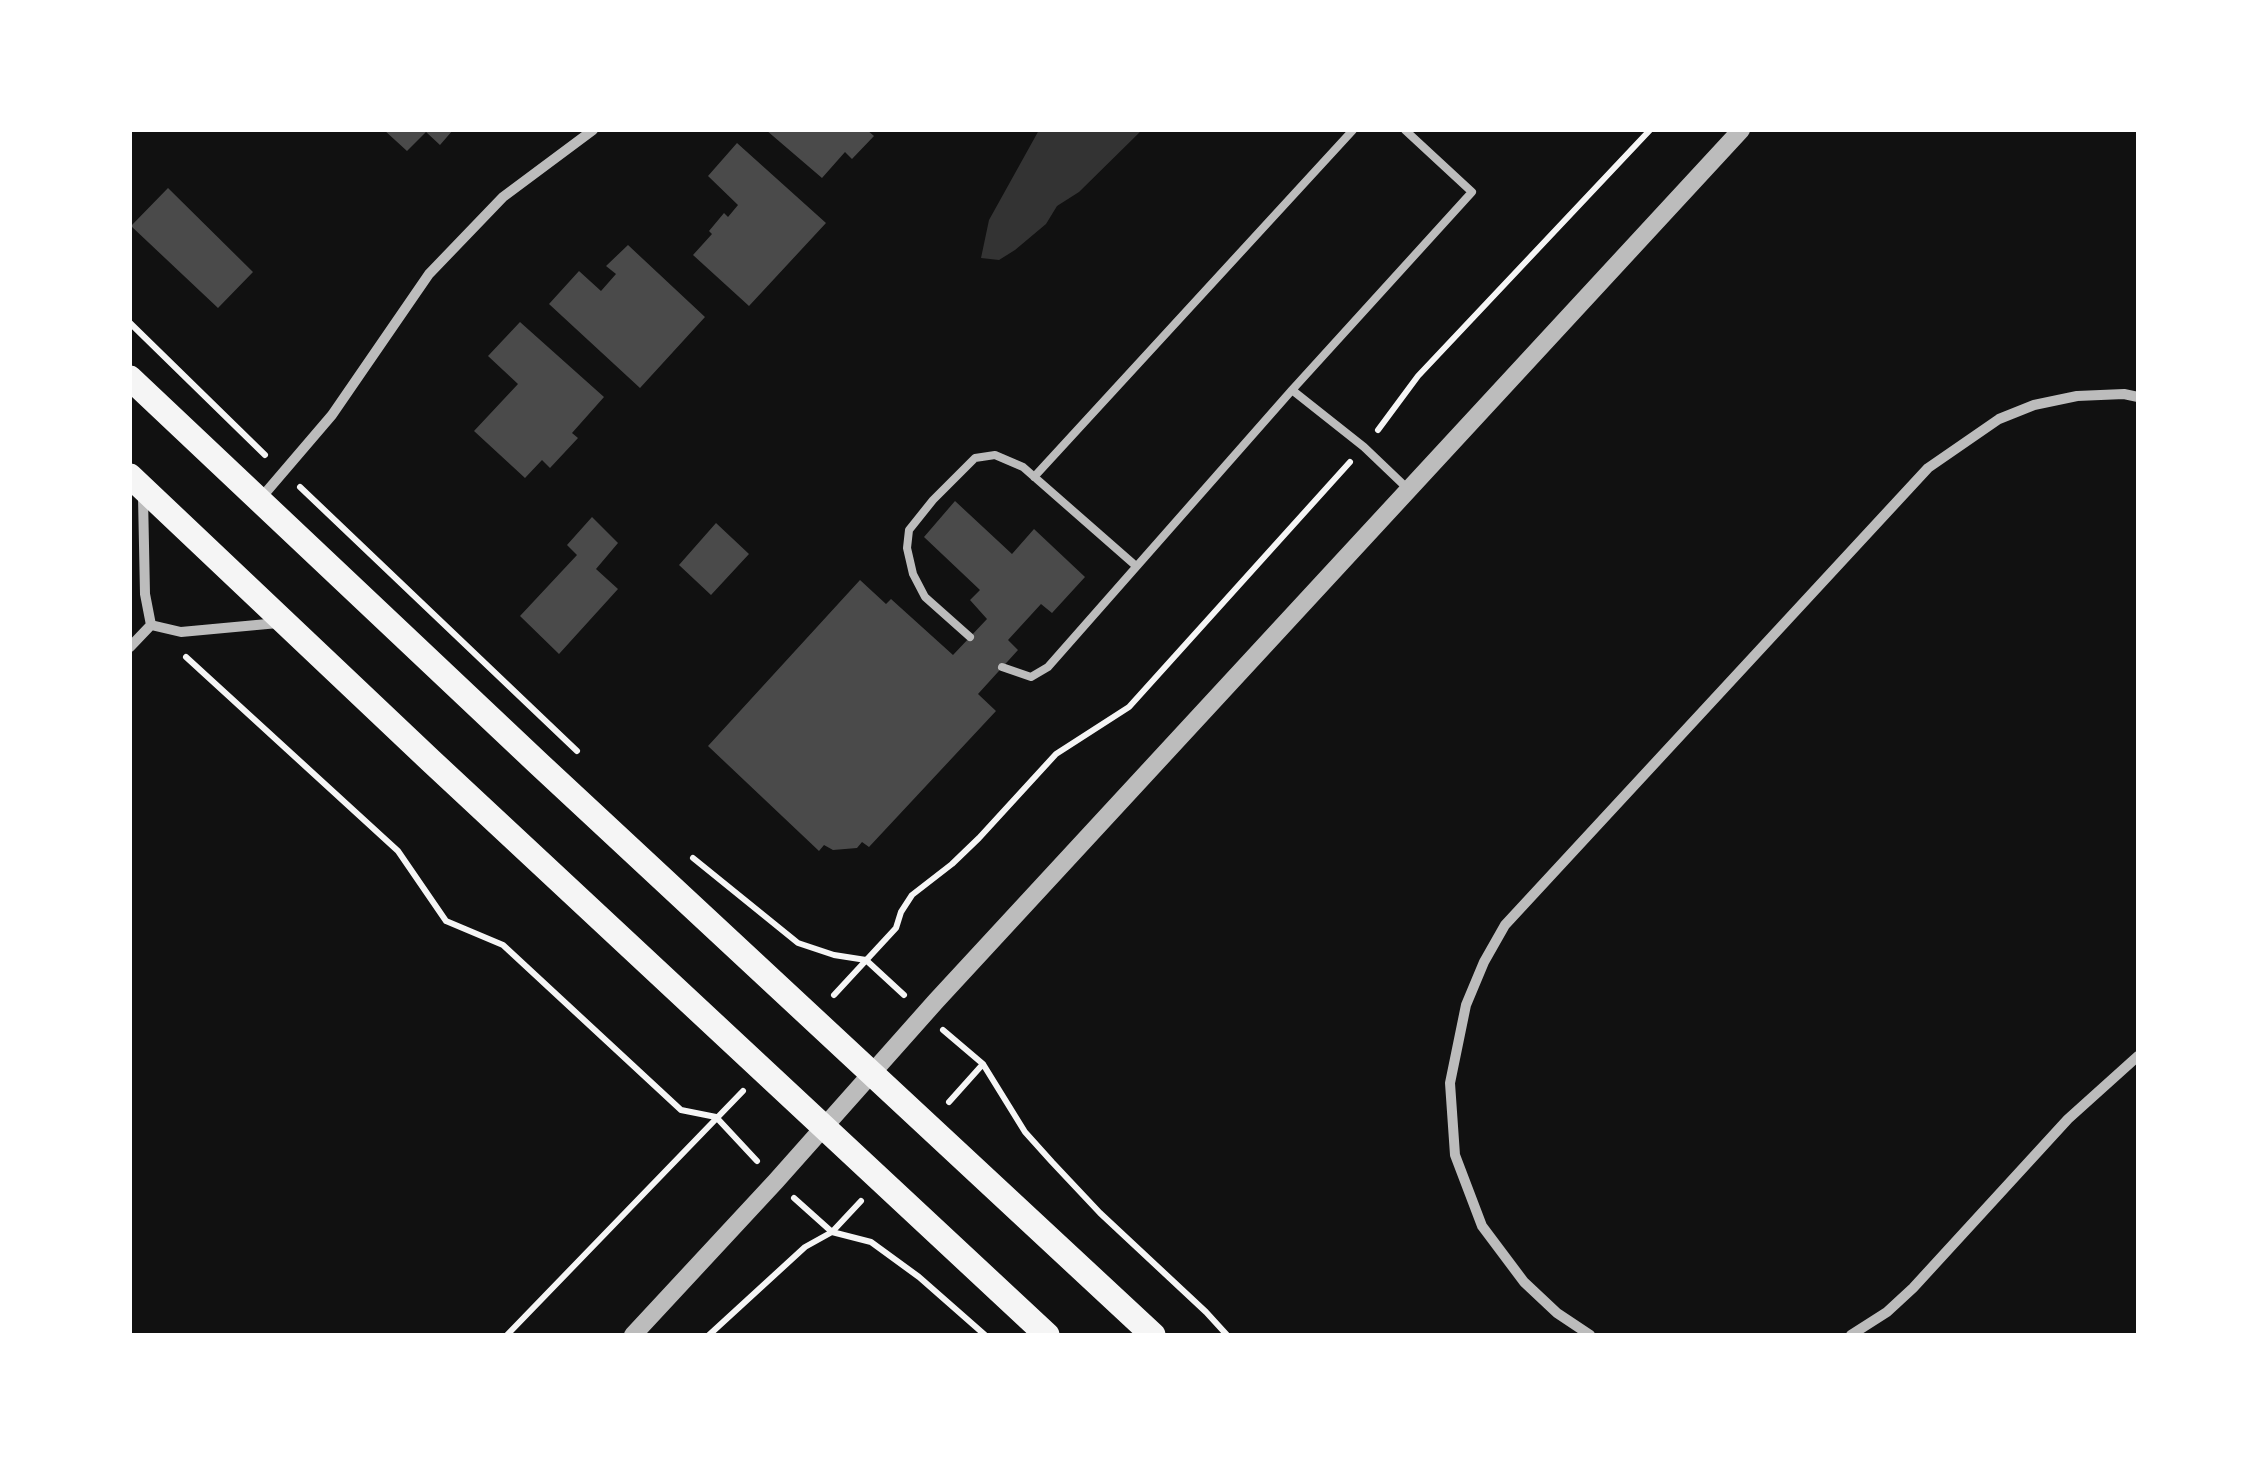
<!DOCTYPE html>
<style>
body{margin:0}
#map{position:relative;width:2268px;height:1465px;overflow:hidden;background:#111;font-family:"IBM Plex Sans",sans-serif}
canvas{display:block}
.frame{position:absolute;inset:0;border:132px solid #fff;pointer-events:none}
</style>
<div id="map">
<canvas width="2268" height="1465"></canvas>
<div class="frame"></div>
</div>
<script>
const ctx = document.querySelector('canvas').getContext('2d');
ctx.lineJoin = 'round';
function fill(path, color) { ctx.fillStyle = color; ctx.fill(path, 'evenodd'); }
const poly = rows => new Path2D(rows.map(r => 'M' + r).join(''));
function trace(path, color, width, dash) { ctx.strokeStyle = color; ctx.lineWidth = width; ctx.lineCap = dash ? 'butt' : 'round'; ctx.setLineDash(dash || []); ctx.stroke(path); }
const water = poly([
 [1039,130,1142,130,1079,192,1057,206,1046,224,1015,250,999,260,981,258,989,220]
]);
const building = poly([
 [384,130,453,130,440,145,426,132,407,151],
 [766,130,867,130,874,136,852,159,845,152,822,178],
 [737,143,826,223,749,306,693,255,712,234,709,231,724,213,728,217,738,205,708,176],
 [168,188,253,272,218,308,131,226],
 [628,245,705,317,640,388,549,304,579,271,601,291,616,274,606,266],
 [520,322,604,397,572,433,578,438,550,468,542,460,525,478,474,431,518,384,488,356],
 [955,501,1012,554,1034,529,1085,577,1052,613,1041,604,1008,640,1018,650,978,694,996,711,869,847,862,842,857,848,833,850,824,845,819,851,708,746,860,580,886,604,891,599,953,655,987,619,970,600,980,590,924,537],
 [592,517,618,543,596,569,618,589,559,654,520,616,577,555,567,545],
 [716,523,749,554,711,595,679,565]
]);
const path = poly([
 [130,323,265,455],
 [1378,430,1418,376,1650,130],
 [300,487,577,751],
 [186,657,398,851,446,921,503,945,681,1110,716,1117,757,1161],
 [693,858,798,943,834,955,866,960,904,995],
 [834,995,896,928,901,912,912,895,952,864,979,838,1056,754,1129,707,1350,462],
 [943,1030,983,1064,1025,1132,1052,1162,1100,1213,1206,1312,1227,1335],
 [949,1102,983,1064],
 [794,1198,832,1232,871,1242,919,1277,985,1335],
 [507,1335,743,1091],
 [709,1335,805,1247,832,1232,861,1201]
]);
const service = poly([
 [1292,390,1472,192,1405,130],
 [1034,477,1353,130],
 [970,637,925,597,913,574,907,548,909,530,933,500,975,458,995,455,1023,467,1136,566],
 [1002,667,1031,677,1048,667,1292,390,1364,447,1409,490]
]);
const minor = poly([
 [143,497,145,594,151,625],
 [261,498,332,415,429,274,503,197,593,130],
 [151,625,181,632,278,623],
 [130,647,151,625],
 [1590,1335,1557,1313,1524,1282,1482,1226,1455,1155,1450,1083,1466,1005,1484,962,1505,925,1928,468,1999,419,2034,405,2077,396,2124,394,2138,397],
 [1851,1335,1887,1312,1913,1288,2068,1119,2138,1056]
]);
const tertiary = poly([
 [633,1335,776,1181,936,1001,1741,130]
]);
const primary = poly([
 [130,378,539,764,1153,1335],
 [130,476,430,760,1047,1335]
]);
fill(water, '#333');
fill(building, '#4a4a4a');
trace(path, '#f5f5f5', 6);
trace(service, '#bcbcbc', 8);
trace(minor, '#bcbcbc', 10);
trace(tertiary, '#bcbcbc', 18);
trace(primary, '#f5f5f5', 25);
</script>
